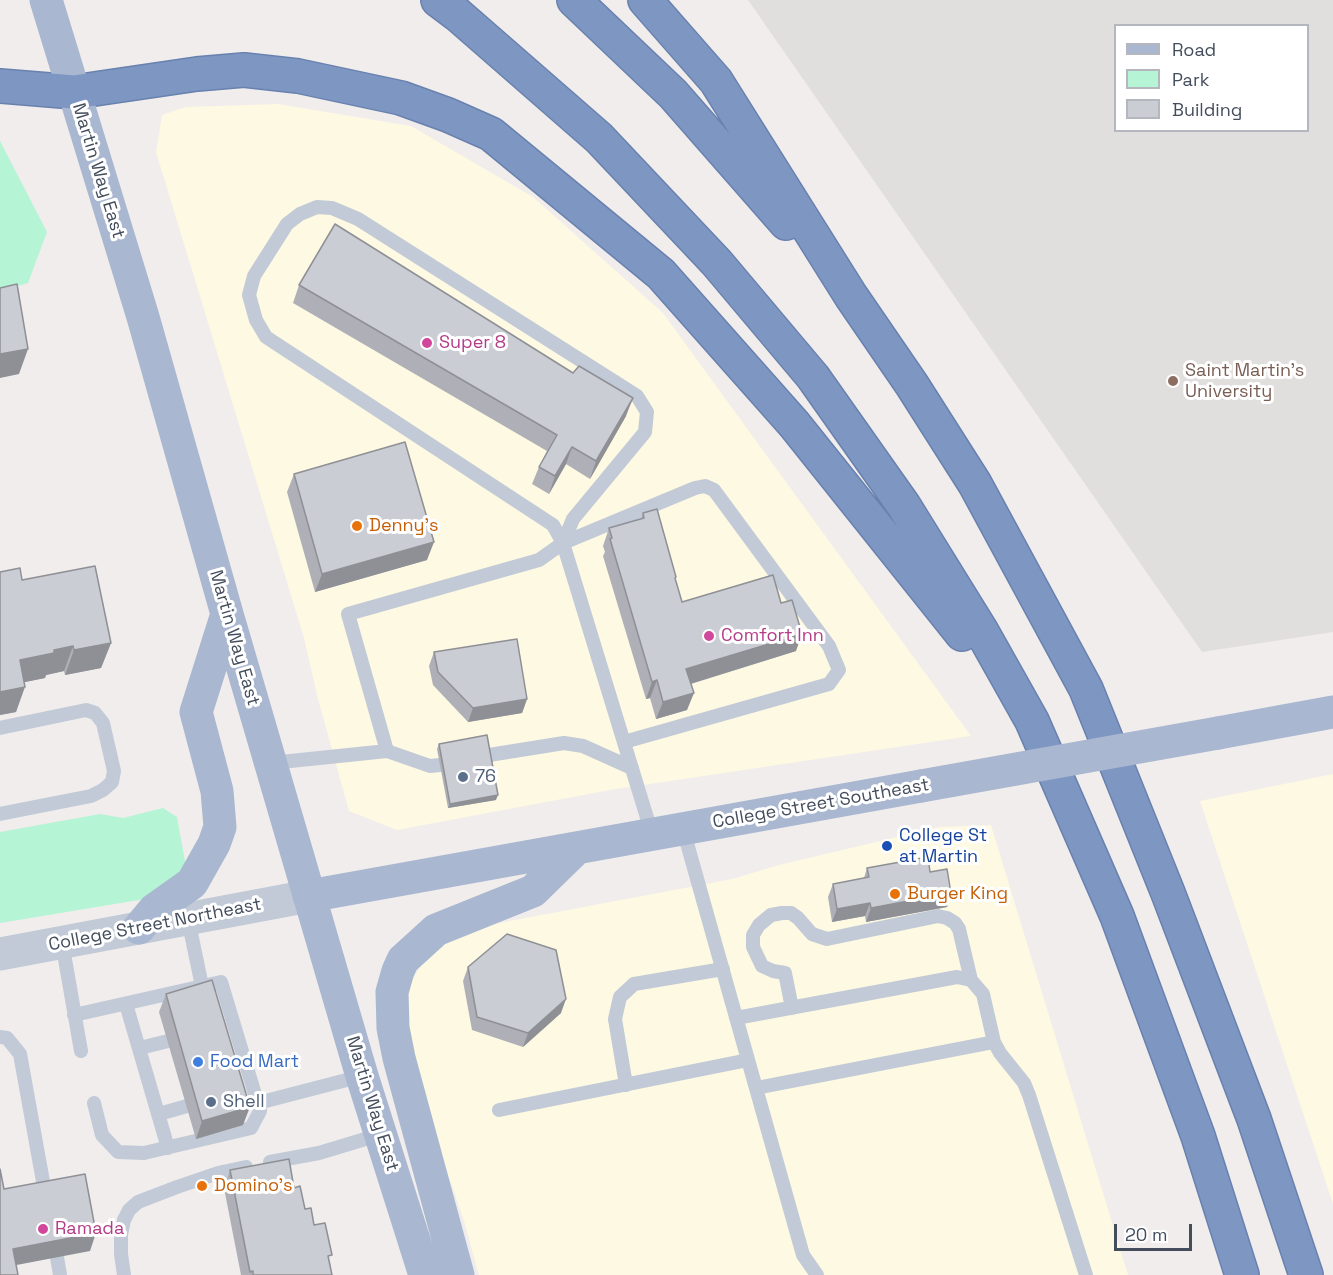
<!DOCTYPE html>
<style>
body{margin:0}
#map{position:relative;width:1333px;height:1275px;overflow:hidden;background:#f0edec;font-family:"Space Grotesk",sans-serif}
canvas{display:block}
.legend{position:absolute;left:1114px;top:24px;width:195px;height:108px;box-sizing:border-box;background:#fff;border:2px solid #b4b8be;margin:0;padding:8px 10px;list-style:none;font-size:18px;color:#434d5c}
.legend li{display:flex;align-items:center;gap:12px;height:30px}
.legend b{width:30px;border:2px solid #b4b8be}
.scale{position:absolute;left:1114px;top:1224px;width:78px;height:27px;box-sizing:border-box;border:3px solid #434d5c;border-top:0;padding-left:8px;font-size:18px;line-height:21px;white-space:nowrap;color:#434d5c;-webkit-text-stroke:4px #fff;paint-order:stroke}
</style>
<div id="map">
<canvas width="1333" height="1275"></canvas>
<ul class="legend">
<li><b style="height:8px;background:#a9b7d0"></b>Road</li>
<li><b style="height:16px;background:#b5f4d5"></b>Park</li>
<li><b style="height:16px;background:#cbcdd5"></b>Building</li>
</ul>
<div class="scale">20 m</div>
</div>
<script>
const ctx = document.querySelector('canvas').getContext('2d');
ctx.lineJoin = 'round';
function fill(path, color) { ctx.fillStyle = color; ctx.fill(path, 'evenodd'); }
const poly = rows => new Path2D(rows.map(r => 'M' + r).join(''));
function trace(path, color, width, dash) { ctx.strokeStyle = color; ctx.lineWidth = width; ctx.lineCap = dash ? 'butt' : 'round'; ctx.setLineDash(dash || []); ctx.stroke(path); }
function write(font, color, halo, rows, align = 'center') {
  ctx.font = font + ' "Space Grotesk",sans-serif'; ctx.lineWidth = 6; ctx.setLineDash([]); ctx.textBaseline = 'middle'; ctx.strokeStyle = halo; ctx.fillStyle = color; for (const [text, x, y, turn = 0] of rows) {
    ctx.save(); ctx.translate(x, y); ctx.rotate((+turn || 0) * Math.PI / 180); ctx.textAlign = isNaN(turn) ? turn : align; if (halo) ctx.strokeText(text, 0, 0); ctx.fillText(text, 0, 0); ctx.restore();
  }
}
const commercial = poly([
 [278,104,411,126,533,197,663,313,971,736,610,790,397,830,349,811,318,699,304,638,156,152,162,115,186,107],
 [1333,774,1333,1204,1200,801],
 [991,825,1128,1275,479,1275,464,1221,399,1030,403,994,431,950,483,926,732,879,779,865,939,827]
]);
const education = poly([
 [748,0,1333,0,1333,632,1202,652],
 [1116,26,1308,26,1308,130,1116,130]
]);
const green = poly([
 [0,141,47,232,28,283,0,291],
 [163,808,177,817,186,867,151,898,0,923,0,832,100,814,123,818]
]);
const service = poly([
 [563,543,573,519,645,432,647,412,637,396,358,219,332,208,317,207,300,214,287,224,254,276,249,295,256,320,266,337,553,525,563,543,652,834],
 [0,728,86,710,95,713,103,723,114,771,112,782,103,790,91,796,0,814],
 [387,751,348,614,539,560,563,543,695,488,705,486,714,490,829,646,839,670,829,684,624,742],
 [489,755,564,743,583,746,632,768],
 [271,763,387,751,430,766,440,765],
 [683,829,803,1255,817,1275],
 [188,919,202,986],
 [62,942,81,1051],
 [126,1004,168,1148],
 [792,1008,785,973,773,971,762,966,753,947,753,935,759,925,771,915,782,913,791,913,798,918,812,934,827,939,938,916,947,918,955,923,959,929,971,980],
 [74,1015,221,982,260,1111,251,1128,144,1153,118,1152,102,1135,94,1103],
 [736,1018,957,977,971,980,983,994,994,1042,1000,1053,1024,1083,1029,1095,1086,1275],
 [0,1037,7,1038,20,1054,46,1198],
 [140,1048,168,1041],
 [626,1085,615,1019,620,997,634,984,723,969],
 [756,1088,994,1042],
 [258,1103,362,1076],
 [499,1110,748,1060],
 [159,1114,187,1106],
 [270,1162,319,1153,382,1134],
 [57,1257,60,1275],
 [124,1275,121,1254,121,1235,124,1220,129,1210,138,1202,177,1187,218,1173,246,1167]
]);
const tertiary = poly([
 [0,954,309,896]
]);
const primary = poly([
 [46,0,143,317,227,614,362,1076,425,1275],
 [1218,733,1333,712],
 [309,896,921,786],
 [139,928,154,910,192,883,214,844,220,827,217,791,196,712,227,614],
 [458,1275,399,1058,393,1028,392,992,398,971,403,960,436,930,533,891,577,848]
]);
const motorway = poly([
 [438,0,458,15,599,138,717,263,813,377,904,506,982,632,1032,721,1117,916,1198,1136,1242,1275],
 [574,0,673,94,786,223],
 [645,0,716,81,851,296,912,385,975,484,1086,689,1168,893,1254,1119,1306,1275],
 [0,86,74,92,197,74,244,70,298,76,401,98,448,115,491,134,661,274,794,424,962,634]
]);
const primaryBridge = poly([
 [921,786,1218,733]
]);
const wall = poly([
 [299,285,626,416,590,479,566,464,549,494,532,484,539,467,547,451,293,303],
 [294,474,427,560,315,592,287,492],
 [643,513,675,580,682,602,796,651,691,684,687,710,656,719,650,698,646,699,603,556,605,552,603,546,609,528,641,519],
 [0,572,22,580,111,643,101,668,65,675,64,671,46,675,45,678,24,682,16,712,0,715],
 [434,652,527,699,522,713,468,722,433,685,429,666],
 [439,744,496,800,448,808,437,749],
 [867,868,930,872,951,893,947,907,866,922,865,916,832,922,828,897,833,884,864,878],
 [468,967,561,1013,523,1047,472,1030,463,981],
 [166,994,243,1125,196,1139,159,1012],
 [230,1170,294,1188,330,1262,332,1275,241,1275,224,1188]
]);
const shadedWall = poly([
 [28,349,19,374,0,378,0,354],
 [633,398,626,416,590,479,596,461],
 [572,447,566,464,549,494,555,476],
 [434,542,427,560,315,592,322,574],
 [802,634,796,651,680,687,686,669],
 [111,643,101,668,65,675,74,650],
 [73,646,64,671,46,675,45,678,11,685,20,660,54,650],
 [657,680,650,698,646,699,652,682],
 [25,687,16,712,0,715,0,692],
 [694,693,687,710,656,719,663,702],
 [527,699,522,713,468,722,473,708],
 [498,795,496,800,448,808,450,804],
 [951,893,947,907,866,922,871,908],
 [870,903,865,916,832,922,837,909],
 [566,999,561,1013,523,1047,528,1033],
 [250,1107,243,1125,196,1139,202,1121],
 [96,1233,90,1251,6,1267,13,1249]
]);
const building = poly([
 [335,224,573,373,579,366,633,398,596,461,572,447,555,476,539,467,557,435,299,285,335,224],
 [17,284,28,349,0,354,0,288,17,284],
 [405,442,434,542,322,574,294,474,405,442],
 [657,509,676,577,675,578,682,602,773,575,781,603,792,600,802,634,686,669,694,693,663,702,657,680,652,682,610,539,612,538,609,528,644,518,643,513,657,509],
 [95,566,111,643,74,650,73,646,54,650,54,653,20,660,25,687,0,692,0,572,20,568,22,580,95,566],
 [517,639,527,699,473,708,438,672,434,652,517,639],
 [487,735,498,795,450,804,439,744,487,735],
 [928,857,930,872,947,869,951,893,871,908,870,903,837,909,833,884,869,877,867,868,928,857],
 [507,934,556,950,566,999,528,1033,477,1017,468,967,507,934],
 [212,980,250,1107,202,1121,166,994,212,980],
 [289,1159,294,1188,300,1186,305,1209,311,1208,314,1225,325,1223,332,1255,328,1256,332,1275,253,1275,253,1271,250,1272,230,1170,289,1159],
 [0,1169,4,1189,85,1174,96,1233,13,1249,18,1275,0,1275,0,1169]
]);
const markers = [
 [427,343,6,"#d1479c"],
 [1173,381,6,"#8d6e63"],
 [357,526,6,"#e8710a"],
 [709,636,6,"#d1479c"],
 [463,777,6,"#5c6f8a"],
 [887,846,6,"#1a4fb4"],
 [895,894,6,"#e8710a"],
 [198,1062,6,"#3f7fe0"],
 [211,1102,6,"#5c6f8a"],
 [202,1186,6,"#e8710a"],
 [43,1229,6,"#d1479c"]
];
const streetNames = [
 ["Martin Way East",98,171,73],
 ["Martin Way East",234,638,74],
 ["College Street Southeast",821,804,-10],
 ["College Street Northeast",155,925,-11],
 ["Martin Way East",372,1104,73]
];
const hotelNames = [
 ["Super 8",439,343],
 ["Comfort Inn",721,636],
 ["Ramada",55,1229]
];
const educationNames = [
 ["Saint Martin's",1185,371],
 ["University",1185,392]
];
const foodNames = [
 ["Denny's",369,526],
 ["Burger King",907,894],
 ["Domino's",214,1186]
];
const serviceNames = [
 ["76",475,777],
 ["Shell",223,1102]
];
const transitNames = [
 ["College St",899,836],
 ["at Martin",899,857]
];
const shopNames = [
 ["Food Mart",210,1062]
];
fill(commercial, '#fef9e2');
fill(education, '#e1dede');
fill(green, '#b5f4d5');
trace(motorway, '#6981ae', 36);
trace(service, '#c1cad6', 14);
trace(tertiary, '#c1cad6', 33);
trace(primary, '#a9b7d0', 33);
trace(motorway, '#7e97c2', 33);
trace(primaryBridge, '#a9b7d0', 33);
fill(wall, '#afb0b7');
fill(shadedWall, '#8e9095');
fill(building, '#cbcdd5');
trace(building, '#8e9095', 1.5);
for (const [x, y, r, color] of markers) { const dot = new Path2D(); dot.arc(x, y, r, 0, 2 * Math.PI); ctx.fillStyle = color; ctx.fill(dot); trace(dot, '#fff', 2); }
write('18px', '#434d5c', '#fff', streetNames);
write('18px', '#b23c85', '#fff', hotelNames, 'left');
write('18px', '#785e54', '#fff', educationNames, 'left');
write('18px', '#c56008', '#fff', foodNames, 'left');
write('18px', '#4e5e75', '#fff', serviceNames, 'left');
write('18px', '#164399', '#fff', transitNames, 'left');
write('18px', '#366cbe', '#fff', shopNames, 'left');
</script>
